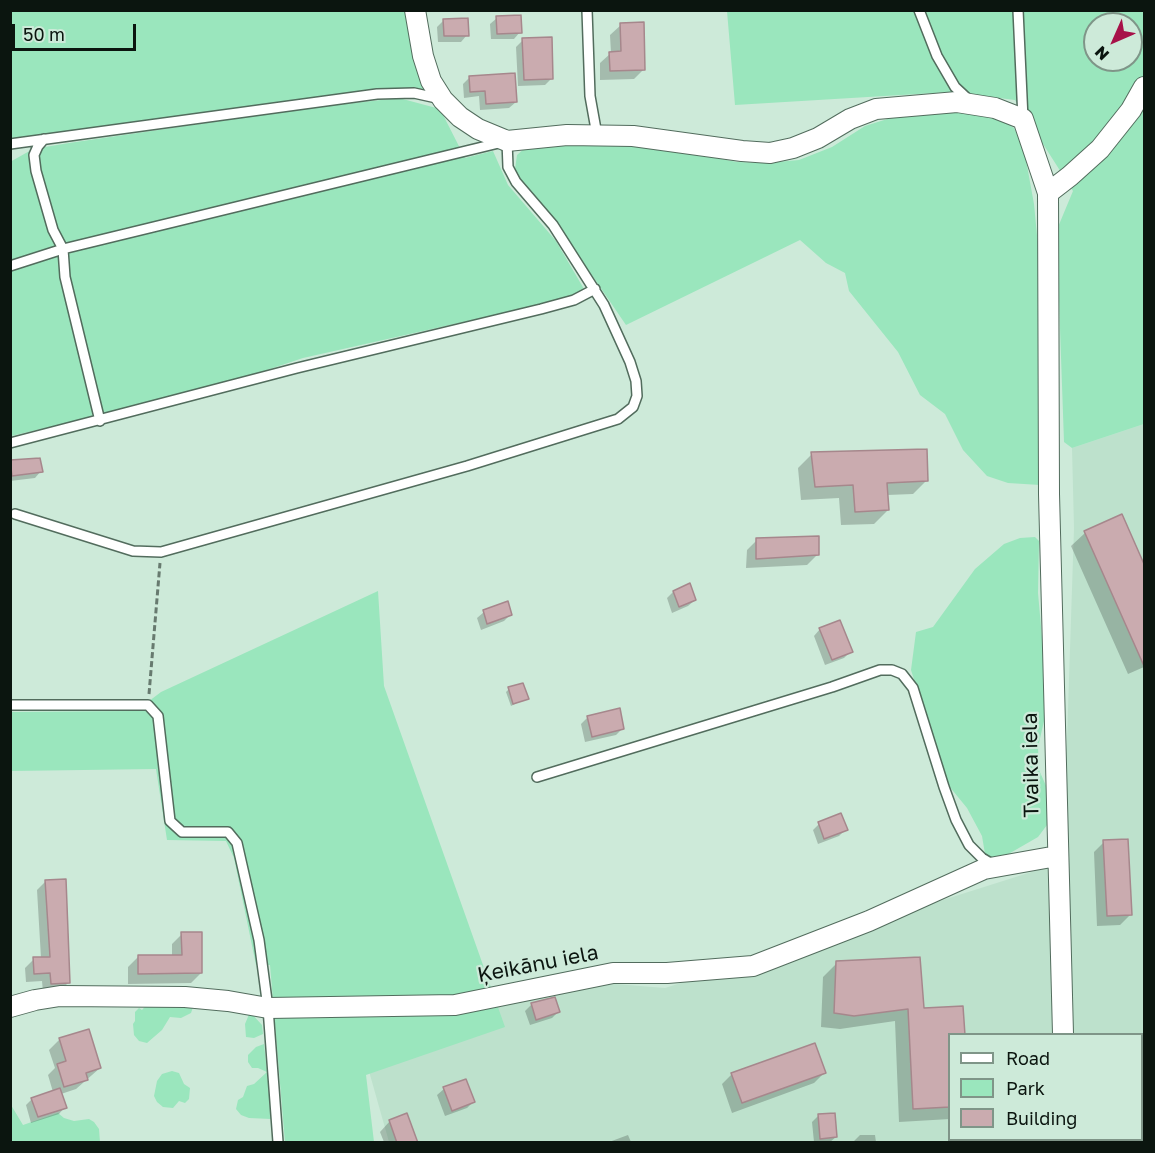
<!DOCTYPE html>
<meta charset="utf-8">
<style>
body{margin:0}
#map{position:relative;width:1155px;height:1153px;overflow:hidden;background:#cdead9;font-family:"Golos Text",sans-serif}
canvas{display:block}
.frame{position:absolute;inset:0;border:12px solid #0b150f;pointer-events:none}
.legend{position:absolute;left:948px;top:1033px;width:195px;height:108px;box-sizing:border-box;background:#cdead9;border:2px solid #7f9588;margin:0;padding:8px 10px;list-style:none;font-size:18px;color:#0b150f}
.legend li{display:flex;align-items:center;gap:12px;height:30px}
.legend b{width:30px;border:2px solid #7f9588}
.north{position:absolute;left:1083px;top:12px;width:60px;height:60px;box-sizing:border-box;background:#cdead9;border:2px solid #7f9588;border-radius:50%;rotate:225deg;font-size:16px;font-weight:700;line-height:24px;text-align:center;color:#0b150f}
.north::after{content:'';display:block;margin:auto;width:21px;height:27px;background:#a71249;clip-path:polygon(50% 0,100% 100%,50% 72%,0 100%)}
.scale{position:absolute;left:12px;top:24px;width:124px;height:27px;box-sizing:border-box;border:3px solid #0b150f;border-top:0;padding-left:8px;font-size:18px;line-height:21px;white-space:nowrap;color:#0b150f;-webkit-text-stroke:4px #cdead9;paint-order:stroke}
</style>
<div id="map">
<canvas width="1155" height="1153"></canvas>
<div class="frame"></div>
<ul class="legend">
<li><b style="height:8px;background:#fff"></b>Road</li>
<li><b style="height:16px;background:#9ae6bd"></b>Park</li>
<li><b style="height:16px;background:#caabaf"></b>Building</li>
</ul>
<div class="north">N</div>
<div class="scale">50 m</div>
</div>
<script>
const ctx = document.querySelector('canvas').getContext('2d');
ctx.lineJoin = 'round';
function fill(path, color) { ctx.fillStyle = color; ctx.fill(path, 'evenodd'); }
const poly = rows => new Path2D(rows.map(r => 'M' + r).join(''));
function trace(path, color, width, dash) { ctx.strokeStyle = color; ctx.lineWidth = width; ctx.lineCap = dash ? 'butt' : 'round'; ctx.setLineDash(dash || []); ctx.stroke(path); }
function write(font, color, halo, rows, align = 'center') {
  ctx.font = font + ' "Golos Text",sans-serif'; ctx.lineWidth = 4.5; ctx.setLineDash([]); ctx.textBaseline = 'middle'; ctx.strokeStyle = halo; ctx.fillStyle = color; for (const [text, x, y, turn = 0] of rows) {
    ctx.save(); ctx.translate(x, y); ctx.rotate((+turn || 0) * Math.PI / 180); ctx.textAlign = isNaN(turn) ? turn : align; if (halo) ctx.strokeText(text, 0, 0); ctx.fillText(text, 0, 0); ctx.restore();
  }
}
const built = poly([
 [1144,424,1144,1142,389,1142,354,1018,615,984,665,988,1063,862,1074,528,1072,448],
 [950,1034,1142,1034,1142,1140,950,1140]
]);
const green = poly([
 [11,11,410,11,427,90,410,89,11,141],
 [727,11,1144,11,1144,424,1072,448,1064,442,1057,243,1058,227,1073,191,1015,100,951,92,735,105],
 [1095,24,1131,24,1131,60,1095,60],
 [399,98,440,109,465,158,493,151,508,185,556,241,584,289,570,298,303,358,207,390,11,436,10,162,33,149,69,143,309,108],
 [964,110,995,116,1014,128,1024,149,1034,204,1044,308,1040,485,1008,483,987,476,963,450,945,414,920,395,898,352,849,291,845,273,826,263,800,240,626,325,548,211,522,182,515,169,517,155,525,148,589,142,675,150,737,162,765,163,799,160,832,147,865,126,897,116],
 [1035,537,1039,541,1038,593,1048,704,1038,747,1039,770,1051,797,1047,825,1038,837,1005,856,992,858,985,854,982,836,967,808,949,786,934,743,911,670,916,632,933,627,975,569,1004,544,1020,538],
 [378,591,384,686,505,1027,366,1075,374,1142,285,1142,270,965,256,965,234,858,226,841,167,840,156,769,11,771,10,712,136,711,161,692],
 [149,1002,193,1007,191,1013,181,1018,170,1017,162,1030,147,1043,139,1041,134,1035,133,1024,135,1021,135,1012,139,1008,142,1010],
 [250,1012,262,1025,263,1034,254,1038,246,1037,245,1024],
 [264,1044,267,1071,271,1119,249,1118,241,1115,236,1109,238,1100,243,1097,247,1086,254,1084,267,1072,258,1068,252,1068,248,1062,248,1055,256,1047],
 [172,1071,179,1073,184,1084,190,1088,189,1099,185,1103,179,1101,173,1108,163,1107,157,1102,154,1096,157,1081,162,1074],
 [11,1105,23,1125,58,1113,64,1118,74,1121,89,1119,94,1122,99,1129,100,1142,11,1142]
]);
const shadow = poly([
 [497,18,520,32,514,39,491,39,490,24],
 [444,20,467,35,461,42,438,42,437,27],
 [621,25,644,69,634,79,600,80,600,63,611,53,610,35],
 [523,40,552,78,545,85,518,86,516,47],
 [470,77,516,102,509,108,480,110,479,96,464,98,463,84],
 [812,454,927,480,913,494,887,495,888,510,874,524,841,525,839,498,801,500,798,468],
 [10,462,41,471,35,478,10,481],
 [1122,516,1144,568,1144,667,1128,674,1071,546,1085,533],
 [757,540,817,555,807,565,746,568,747,550],
 [673,592,695,600,688,606,672,613,667,598],
 [484,612,510,615,504,621,481,630,477,618],
 [820,629,851,651,844,658,825,665,814,636],
 [509,689,527,698,511,706,506,692],
 [588,717,622,729,616,735,585,742,581,724],
 [819,824,846,829,839,836,818,844,813,830],
 [1104,842,1130,915,1120,925,1097,926,1094,852],
 [45,882,68,983,60,991,43,992,42,981,26,982,25,968,34,959,41,958,37,890],
 [182,934,201,973,191,983,128,984,128,967,138,957,172,956,172,944],
 [837,963,923,1009,950,1034,950,1119,899,1122,895,1021,840,1029,821,1027,823,977],
 [532,1004,558,1012,552,1018,530,1025,525,1011],
 [88,1031,100,1068,76,1089,61,1094,65,1107,59,1114,31,1123,26,1105,32,1099,53,1092,48,1075,55,1068,49,1050,59,1040],
 [824,1073,814,1083,732,1113,722,1084,732,1074],
 [444,1089,473,1102,467,1108,445,1116,437,1095],
 [819,1115,836,1137,830,1142,814,1142,812,1122],
 [390,1121,416,1142,384,1142,380,1132],
 [628,1135,631,1142,609,1142],
 [860,1135,875,1135,876,1142,853,1142]
]);
const building = poly([
 [521,15,522,33,497,34,496,16,521,15],
 [468,18,469,36,444,36,443,19,468,18],
 [644,22,645,70,610,71,609,52,621,51,620,23,644,22],
 [552,37,553,79,524,80,522,38,552,37],
 [515,73,517,102,486,104,485,91,470,92,469,76,515,73],
 [927,449,928,481,887,483,889,510,855,512,853,485,815,487,811,452,927,449],
 [40,458,43,472,12,476,10,460,40,458],
 [1122,514,1144,564,1144,666,1084,531,1122,514],
 [819,536,819,555,756,559,756,538,819,536],
 [690,583,696,600,679,607,673,591,690,583],
 [508,601,512,615,487,624,483,610,508,601],
 [840,620,853,652,832,660,819,628,840,620],
 [523,683,529,699,513,704,508,687,523,683],
 [620,708,624,729,592,737,587,716,620,708],
 [841,813,848,830,824,839,818,822,841,813],
 [1128,839,1132,915,1107,916,1103,840,1128,839],
 [66,879,70,983,51,984,50,973,34,974,33,957,50,957,45,880,66,879],
 [181,932,202,932,202,973,138,974,138,955,182,955,181,932],
 [920,957,924,1008,963,1006,965,1035,950,1035,950,1107,913,1109,908,1009,854,1016,834,1013,836,961,920,957],
 [555,997,560,1012,536,1020,531,1003,555,997],
 [89,1029,101,1068,86,1073,88,1080,64,1087,57,1064,66,1061,59,1038,89,1029],
 [815,1043,826,1073,742,1103,731,1073,815,1043],
 [466,1079,475,1102,452,1111,443,1087,466,1079],
 [60,1088,67,1108,38,1117,31,1098,60,1088],
 [407,1113,418,1143,397,1143,389,1120,407,1113],
 [835,1113,837,1137,820,1139,818,1114,835,1113]
]);
const path = poly([
 [149,694,160,563]
]);
const lane = poly([
 [587,10,590,96,597,135],
 [919,10,937,56,955,87,970,101],
 [1018,10,1023,119],
 [44,139,38,146,34,155,36,171,53,230,63,249,65,277,100,421],
 [10,144,377,94,414,93,441,99],
 [10,266,63,249,507,141,508,167,516,182,553,225,604,305,630,362,636,381,637,396,633,407,618,419,467,466,161,552,133,551,15,514],
 [10,443,297,368,541,309,574,300,595,289],
 [10,705,148,705,158,716,170,821,182,832,228,832,237,843,259,940,268,1008,278,1142],
 [537,777,832,687,880,670,892,670,902,674,913,688,944,787,956,820,969,845,982,858,992,864]
]);
const street = poly([
 [415,10,423,56,431,81,443,100,460,117,478,129,507,141,567,135,633,136,742,151,770,153,793,148,818,138,850,119,876,109,957,102,995,108,1023,119,1048,193,1049,494,1063,1034],
 [1048,193,1070,176,1100,149,1131,110,1144,87],
 [10,1007,35,1000,60,996,185,997,228,1001,268,1008,455,1005,613,973,667,973,753,966,869,921,984,869,1057,856],
 [1066,1140,1067,1142]
]);
const streetNames = [
 ["Tvaika iela",1031,765,-91],
 ["Ķeikānu iela",538,964,-11]
];
fill(built, '#bde1cc');
fill(green, '#9ae6bd');
fill(shadow, '#0003');
fill(building, '#caabaf');
trace(building, '#a6878c', 1.5);
trace(lane, '#526c5d', 12);
trace(street, '#526c5d', 22);
trace(path, '#677a6f', 3, [6, 3]);
trace(lane, '#fff', 9);
trace(street, '#fff', 20);
write('21px', '#0b150f', '#cdead9', streetNames);
</script>
